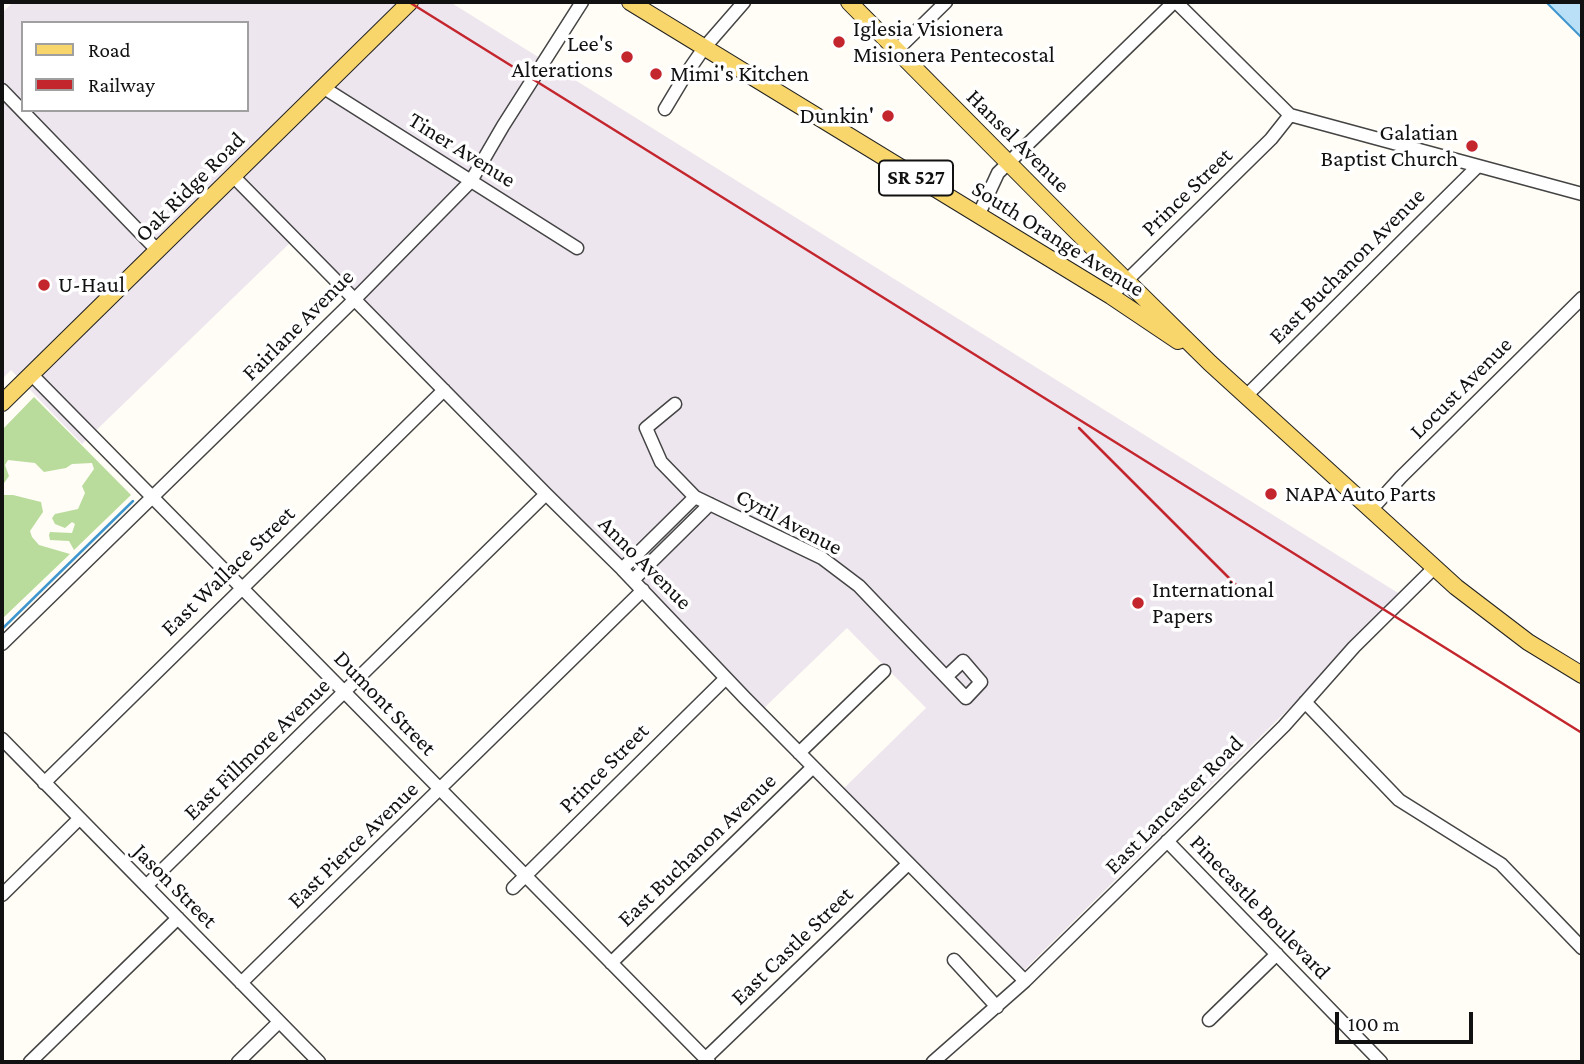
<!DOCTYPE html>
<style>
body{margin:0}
#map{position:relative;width:1584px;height:1064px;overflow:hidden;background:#fffdf5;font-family:"Crimson Pro",serif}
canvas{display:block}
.frame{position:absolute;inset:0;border:4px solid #111;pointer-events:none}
.legend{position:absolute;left:21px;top:21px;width:228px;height:91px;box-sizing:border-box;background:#fff;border:2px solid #a0a0a0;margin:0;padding:9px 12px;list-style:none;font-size:21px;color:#111}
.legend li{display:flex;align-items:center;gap:14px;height:35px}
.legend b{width:35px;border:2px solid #a0a0a0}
.scale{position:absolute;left:1335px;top:1012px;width:138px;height:32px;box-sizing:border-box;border:4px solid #111;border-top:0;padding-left:9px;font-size:21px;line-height:24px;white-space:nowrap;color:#111;-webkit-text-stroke:5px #fff;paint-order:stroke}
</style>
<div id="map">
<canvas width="1584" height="1064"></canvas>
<div class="frame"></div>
<ul class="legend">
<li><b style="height:9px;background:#f9d66b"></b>Road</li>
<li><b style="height:9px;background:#c4262e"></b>Railway</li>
</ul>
<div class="scale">100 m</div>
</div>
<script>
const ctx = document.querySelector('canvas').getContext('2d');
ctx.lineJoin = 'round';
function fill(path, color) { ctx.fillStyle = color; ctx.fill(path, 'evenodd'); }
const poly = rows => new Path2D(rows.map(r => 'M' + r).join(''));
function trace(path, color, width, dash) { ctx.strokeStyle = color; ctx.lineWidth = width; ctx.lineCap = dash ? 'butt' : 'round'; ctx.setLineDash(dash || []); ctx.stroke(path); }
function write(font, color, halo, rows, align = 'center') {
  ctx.font = font + ' "Crimson Pro",serif'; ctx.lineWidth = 7; ctx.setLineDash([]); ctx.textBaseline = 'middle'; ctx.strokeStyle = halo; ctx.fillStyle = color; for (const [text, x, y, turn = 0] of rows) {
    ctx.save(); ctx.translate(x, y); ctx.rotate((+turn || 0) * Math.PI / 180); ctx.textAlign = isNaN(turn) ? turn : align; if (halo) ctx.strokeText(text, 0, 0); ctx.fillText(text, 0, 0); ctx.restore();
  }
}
const industrial = poly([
 [13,2,450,2,1403,596,1019,975,840,792,926,708,847,628,761,711,294,239,82,444,11,370,2,379,2,13],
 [23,23,247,23,247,110,23,110]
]);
const forest = poly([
 [34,397,131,495,74,550,69,541,50,540,49,535,50,532,72,533,75,524,72,522,65,528,55,524,52,518,55,514,78,509,85,493,82,486,94,469,92,463,72,464,66,468,44,472,35,463,8,460,5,465,9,476,2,486,2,430],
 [2,495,13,495,41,502,43,512,30,531,32,537,39,545,70,554,2,619]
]);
const water = poly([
 [1546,2,1582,2,1582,38,1546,2]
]);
const stream = poly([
 [2,629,133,501]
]);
const minor = poly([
 [1176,2,1290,115,1582,194],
 [897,50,946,2],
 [324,88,577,248],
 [2,90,158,251],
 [665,109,686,74,704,48,744,2],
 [233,176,546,494,622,569,745,698,1025,981],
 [978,216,998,173,1174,2],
 [1111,296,1271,139,1290,115],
 [31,374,709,1062],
 [1247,395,1477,167],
 [675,404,646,428,661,462,695,497,822,558,859,586,966,698,981,682,963,661,946,677],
 [1371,510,1401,477,1582,298],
 [622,569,695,497],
 [633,580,710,504],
 [2,644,354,300,471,181,503,126,582,2],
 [1305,702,1399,800,1501,864,1582,948],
 [2,739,319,1062],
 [799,753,884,671],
 [44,783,444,390],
 [1167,841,1381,1062],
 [146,886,546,494],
 [513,888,726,678],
 [2,895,79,819],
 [954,960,997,1007],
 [611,963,813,767],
 [241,983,643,590],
 [1209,1020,1277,954],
 [705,1059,908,864],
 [30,1062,178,918],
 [238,1062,279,1022],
 [933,1062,1025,981,1192,817,1284,726,1354,647,1434,568]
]);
const major = poly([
 [630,2,1111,296,1178,341],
 [849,2,1075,230,1210,363,1456,587,1528,642,1582,675],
 [2,403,410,2]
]);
const rail = poly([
 [409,2,1582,733],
 [1079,428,1248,597]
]);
const markers = [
 [839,42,7,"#c4262e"],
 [627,57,7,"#c4262e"],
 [656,74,7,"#c4262e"],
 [888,116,7,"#c4262e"],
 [1472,146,7,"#c4262e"],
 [44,285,7,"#c4262e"],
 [1271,494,7,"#c4262e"],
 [1138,603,7,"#c4262e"]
];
const shields = [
 [916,178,74]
];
const shieldNames = [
 ["SR 527",916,178]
];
const poiNames = [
 ["Iglesia Visionera",853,29],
 ["Misionera Pentecostal",853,55],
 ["Lee's",613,44,"right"],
 ["Alterations",613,70,"right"],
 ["Mimi's Kitchen",670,74],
 ["Dunkin'",874,116,"right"],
 ["Galatian",1458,133,"right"],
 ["Baptist Church",1458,159,"right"],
 ["U-Haul",58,285],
 ["NAPA Auto Parts",1285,494],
 ["International",1152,590],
 ["Papers",1152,616]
];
const streetNames = [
 ["Hansel Avenue",1018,141,45],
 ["Tiner Avenue",462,150,32],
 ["Oak Ridge Road",190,187,-45],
 ["Prince Street",1187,192,-44],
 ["South Orange Avenue",1058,239,32],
 ["East Buchanon Avenue",1347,266,-45],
 ["Fairlane Avenue",298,325,-45],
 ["Locust Avenue",1461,388,-45],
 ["Cyril Avenue",789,522,28],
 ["Anno Avenue",645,563,45],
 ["East Wallace Street",228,571,-44],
 ["Dumont Street",385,703,46],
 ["East Fillmore Avenue",257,749,-44],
 ["Prince Street",604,768,-45],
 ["East Lancaster Road",1174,805,-45],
 ["East Pierce Avenue",353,845,-44],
 ["East Buchanon Avenue",697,850,-44],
 ["Jason Street",175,886,45],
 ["Pinecastle Boulevard",1260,907,46],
 ["East Castle Street",792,946,-44]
];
fill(industrial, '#eee6ef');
fill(forest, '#b9dc9c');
fill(water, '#b9e0f7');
trace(water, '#3f96cf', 2);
trace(stream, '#3f96cf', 2.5);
trace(minor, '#444', 15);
trace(major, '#222', 18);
trace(minor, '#fff', 12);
trace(major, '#f9d66b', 16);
trace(rail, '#c4262e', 2.5);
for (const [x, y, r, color] of markers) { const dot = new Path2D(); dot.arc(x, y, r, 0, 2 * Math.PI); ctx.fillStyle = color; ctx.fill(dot); trace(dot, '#fff', 2.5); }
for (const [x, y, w] of shields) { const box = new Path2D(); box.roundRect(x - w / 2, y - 17.5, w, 35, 5); ctx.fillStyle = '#fff'; ctx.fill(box); trace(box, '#111', 2); }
write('bold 21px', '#111', null, shieldNames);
write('23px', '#111', '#fff', poiNames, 'left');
write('23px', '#111', '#fff', streetNames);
</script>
